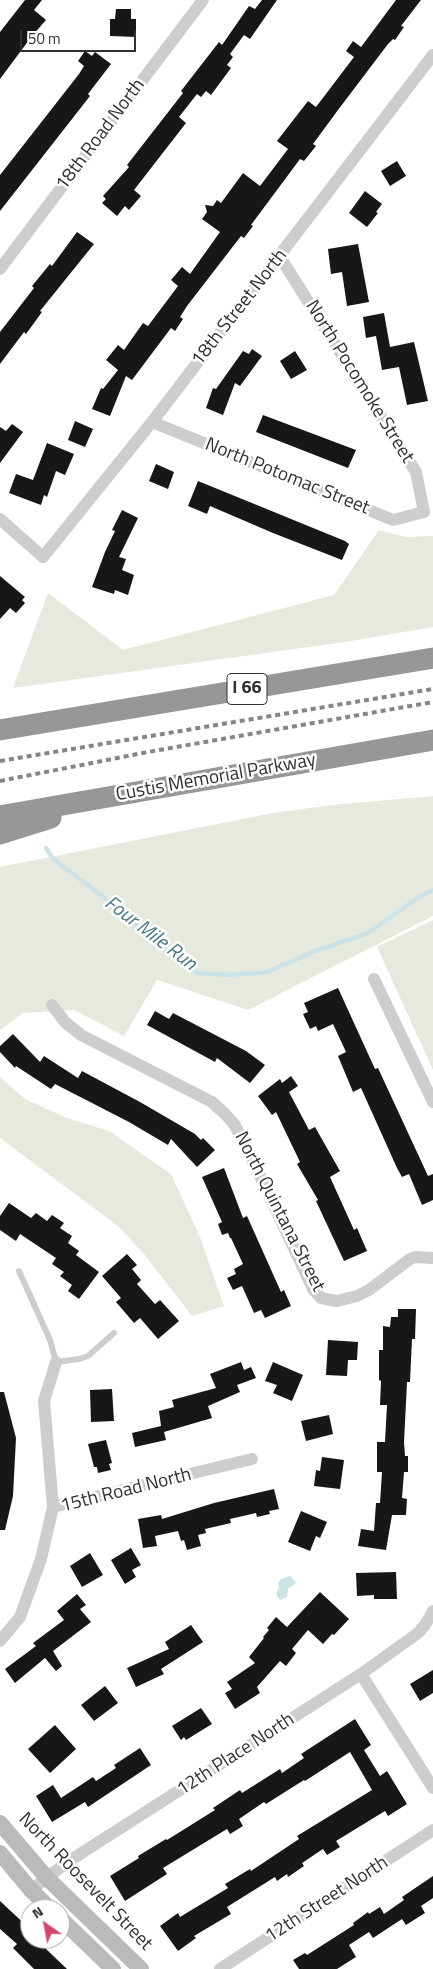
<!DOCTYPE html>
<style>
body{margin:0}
#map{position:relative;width:433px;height:1969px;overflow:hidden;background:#fff;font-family:"Titillium Web",sans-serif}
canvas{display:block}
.north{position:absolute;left:20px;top:1899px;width:50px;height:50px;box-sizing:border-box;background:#fff;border:1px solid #acacac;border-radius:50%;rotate:327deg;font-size:14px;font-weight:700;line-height:20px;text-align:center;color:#303030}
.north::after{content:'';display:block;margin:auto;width:18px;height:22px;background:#d5456e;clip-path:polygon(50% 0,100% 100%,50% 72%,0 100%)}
.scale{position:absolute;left:20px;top:30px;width:116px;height:22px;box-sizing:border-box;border:2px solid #303030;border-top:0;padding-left:6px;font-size:15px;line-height:18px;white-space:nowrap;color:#303030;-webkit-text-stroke:4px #fff;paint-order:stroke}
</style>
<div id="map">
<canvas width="433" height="1969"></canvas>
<div class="north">N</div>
<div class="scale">50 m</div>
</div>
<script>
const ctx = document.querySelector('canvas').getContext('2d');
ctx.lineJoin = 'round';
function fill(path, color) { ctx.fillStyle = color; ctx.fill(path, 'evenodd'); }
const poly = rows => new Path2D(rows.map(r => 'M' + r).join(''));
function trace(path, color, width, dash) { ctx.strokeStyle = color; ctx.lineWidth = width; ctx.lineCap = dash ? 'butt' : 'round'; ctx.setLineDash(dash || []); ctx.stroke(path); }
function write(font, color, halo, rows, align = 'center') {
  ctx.font = font + ' "Titillium Web",sans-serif'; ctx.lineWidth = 5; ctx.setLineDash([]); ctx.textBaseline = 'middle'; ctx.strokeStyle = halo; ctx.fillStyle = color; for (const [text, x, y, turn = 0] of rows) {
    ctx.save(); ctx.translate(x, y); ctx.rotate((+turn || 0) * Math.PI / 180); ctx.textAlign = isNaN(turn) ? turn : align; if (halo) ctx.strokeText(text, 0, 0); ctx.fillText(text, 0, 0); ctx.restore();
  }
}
const green = poly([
 [379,530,405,537,433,536,433,627,345,642,13,688,48,593,123,650,334,595],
 [433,796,433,916,248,1010,157,980,124,1036,74,1010,23,1013,0,1030,0,867,273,813,332,805],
 [433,920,433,1070,377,947],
 [0,1077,25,1099,67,1118,109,1131,171,1174,200,1237,224,1306,192,1316,144,1254,119,1227,0,1138]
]);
const water = poly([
 [290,1576,296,1583,288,1589,287,1597,280,1600,276,1594,279,1587,278,1583,281,1579]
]);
const stream = poly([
 [46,848,53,859,105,898,166,950,198,973,230,975,267,972,313,952,368,933,419,897,433,890]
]);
const building = poly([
 [25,0,42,0,34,10,46,20,32,36,0,79,0,32],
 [262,0,277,0,250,39,244,35,230,54,233,57,227,65,231,68,211,95,206,91,201,97,197,94,179,117,186,123,134,190,141,196,129,210,125,206,117,216,102,203,106,199,103,196,129,167,127,165,183,93,181,91,219,42,222,45,249,6,255,9],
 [396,0,421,0,401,26,404,27,395,40,393,39,388,44,338,110,313,144,316,146,304,161,300,159,251,225,253,226,244,238,241,236,187,306,180,317,183,319,175,331,171,328,132,380,126,376,110,416,92,409,101,388,103,389,118,370,106,360,118,345,124,350,143,323,148,326,178,286,171,280,182,267,190,274,220,232,202,219,207,212,205,205,213,206,217,200,221,203,243,173,260,186,288,149,277,141,308,101,316,107,354,57,346,51,353,41,361,47],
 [116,9,131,9,131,19,136,19,136,37,110,36,110,19,115,19],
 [85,51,92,56,95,52,111,64,88,94,90,96,0,211,0,175,79,74,84,66,78,61],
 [397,161,406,176,390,186,381,171],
 [365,191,382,204,376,212,378,213,367,227,349,213],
 [77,232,94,244,40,311,42,312,26,334,24,332,0,364,0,332,34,288,32,286,50,264,52,266],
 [358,244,369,302,347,306,342,272,331,274,328,249],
 [384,313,390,347,414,342,428,401,407,405,399,367,382,370,376,336,366,338,363,317],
 [252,349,262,356,240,386,235,383,223,415,206,408,213,388,216,389,243,351,249,354],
 [295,351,307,370,291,379,280,361],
 [263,415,356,450,348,468,256,432],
 [75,421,93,429,85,447,68,440],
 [12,424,23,432,0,463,0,427,6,431],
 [47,443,74,454,65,475,56,471,47,497,44,495,41,505,9,493,16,474,33,480],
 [156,464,174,472,168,489,149,481],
 [198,481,345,541,349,544,342,560,273,533,210,506,207,514,188,506],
 [122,510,138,518,119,557,126,559,122,570,134,575,128,595,115,590,114,594,92,587,105,552,115,531,112,530],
 [0,576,25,597,22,600,25,603,16,613,10,608,0,619],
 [338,988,375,1069,378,1068,428,1176,433,1174,433,1200,422,1205,409,1174,402,1177,397,1168,361,1088,353,1092,338,1056,346,1052,333,1024,318,1031,316,1026,310,1029,303,1014,308,1012,304,1003],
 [155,1011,169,1019,173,1013,246,1051,265,1065,250,1083,217,1058,215,1062,147,1025],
 [13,1034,40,1062,44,1056,78,1078,82,1071,140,1102,195,1134,201,1140,203,1138,215,1150,197,1167,171,1139,168,1145,129,1122,55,1084,51,1089,16,1066,15,1068,0,1052,0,1046],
 [291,1076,298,1086,289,1092,309,1130,315,1127,340,1171,330,1177,354,1230,357,1228,367,1251,344,1261,316,1201,318,1200,297,1164,300,1162,276,1112,272,1115,258,1096,280,1079,282,1083],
 [224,1168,243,1218,247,1216,281,1292,284,1290,291,1306,265,1318,261,1310,254,1313,242,1286,233,1290,227,1278,236,1274,234,1269,243,1264,231,1238,230,1238,228,1233,222,1235,218,1224,222,1222,202,1177],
 [9,1203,31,1218,36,1213,47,1221,52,1215,64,1223,60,1228,72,1236,68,1243,79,1251,76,1255,99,1272,79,1299,68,1291,72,1285,60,1276,64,1272,52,1264,56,1258,20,1234,16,1241,0,1230,0,1216],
 [127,1254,137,1265,132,1269,141,1280,137,1284,155,1304,160,1300,179,1321,158,1339,140,1318,134,1323,116,1302,121,1298,102,1276],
 [398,1309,416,1309,415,1339,412,1339,410,1382,407,1382,404,1442,405,1456,408,1456,408,1472,404,1472,402,1498,407,1499,406,1515,392,1515,386,1550,358,1546,361,1529,374,1531,376,1503,380,1503,382,1472,377,1472,377,1442,385,1442,387,1405,380,1405,381,1381,379,1380,379,1350,383,1350,383,1326,390,1327,391,1317,398,1317],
 [328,1340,358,1342,357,1360,348,1360,347,1376,326,1375],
 [241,1362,244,1370,251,1367,256,1378,237,1385,240,1392,208,1406,212,1418,164,1432,166,1440,135,1447,132,1433,161,1426,159,1411,174,1407,172,1400,216,1388,210,1374],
 [273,1362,303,1375,292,1401,273,1393,277,1385,265,1381],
 [112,1389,114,1421,91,1422,90,1390],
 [0,1392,4,1392,16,1438,13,1496,5,1530,0,1530],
 [329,1415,333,1434,306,1441,301,1421],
 [106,1440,112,1463,109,1464,111,1470,98,1473,97,1467,94,1467,88,1444],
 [322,1457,344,1460,340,1489,314,1486,316,1470,320,1471],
 [274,1489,279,1509,269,1511,270,1514,257,1517,256,1513,230,1519,231,1523,205,1529,206,1533,198,1535,201,1546,187,1550,184,1540,181,1541,178,1531,155,1536,157,1546,143,1548,138,1519,161,1515,162,1519,214,1503],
 [301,1511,327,1522,320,1538,316,1536,310,1551,288,1542],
 [131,1548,141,1565,132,1570,136,1577,125,1584,111,1560],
 [90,1553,103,1575,82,1587,70,1566],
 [396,1572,397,1599,374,1599,374,1595,357,1596,356,1573],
 [320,1592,349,1619,334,1635,332,1634,323,1644,308,1630,292,1649,296,1653,286,1666,280,1661,257,1687,260,1693,235,1709,225,1693,232,1689,227,1682,255,1663,249,1657,264,1638,263,1637,269,1630,267,1628,276,1617,287,1627],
 [77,1594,86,1605,80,1609,91,1622,53,1651,62,1666,56,1671,45,1658,15,1683,5,1669,36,1646,33,1643,64,1620,57,1611],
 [191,1625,203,1642,161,1669,164,1674,136,1687,127,1668,169,1649,165,1642],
 [433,1670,433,1693,420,1701,410,1684],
 [105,1686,118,1703,94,1721,81,1705],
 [201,1708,212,1724,186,1740,184,1737,181,1740,172,1726],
 [355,1719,371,1745,364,1750,380,1776,387,1771,407,1804,388,1816,385,1811,336,1841,340,1847,327,1855,323,1849,302,1863,304,1866,288,1877,287,1874,277,1881,275,1877,227,1907,231,1914,194,1936,196,1938,178,1951,160,1926,178,1913,180,1917,228,1888,225,1884,250,1869,251,1871,299,1839,297,1836,372,1790,350,1752,305,1781,304,1780,266,1804,264,1802,239,1819,243,1826,230,1834,227,1829,163,1868,167,1874,125,1901,110,1876,139,1858,138,1856,166,1839,167,1840,215,1810,213,1808,240,1790,242,1793,280,1769,282,1773,304,1758,301,1754],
 [55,1725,76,1749,50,1773,28,1749],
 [140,1748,151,1765,88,1807,85,1802,52,1822,36,1796,53,1785,61,1798,93,1777,96,1781,116,1768,114,1765],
 [433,1876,433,1898,421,1906,425,1913,406,1925,402,1919,373,1938,369,1932,349,1945,356,1957,337,1969,299,1969,293,1960,305,1953,307,1955,354,1925,353,1923,368,1912,369,1914,380,1907,384,1914,404,1900,402,1897],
 [0,1901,30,1929,30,1939,40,1939,48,1947,46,1949,67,1969,34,1969,13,1948,17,1944,0,1929]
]);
const service = poly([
 [19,1271,50,1340,56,1362,79,1359,88,1356,114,1333]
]);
const minor = poly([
 [0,269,203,0],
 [152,422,393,520,424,512,416,472,280,257],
 [0,519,43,557,152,422,433,55],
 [374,979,433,1102],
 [52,1005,65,1022,81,1035,212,1102,226,1115,234,1124,245,1144,313,1289,321,1298,337,1301,357,1296,369,1290,410,1259,415,1257,433,1258],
 [53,1507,44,1401,56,1362],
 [0,1641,20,1617,41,1559,53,1507,252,1459],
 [361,1674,433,1788],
 [31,1890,66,1863,361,1674,418,1633,425,1625,433,1611],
 [220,1969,433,1830]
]);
const secondary = poly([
 [0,1823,47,1878,141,1969],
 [0,1853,31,1890,50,1909],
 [60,1918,113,1969]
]);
const motorway = poly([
 [0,730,433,658],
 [0,816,433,740],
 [0,834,51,818]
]);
const rail = poly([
 [0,761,433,689],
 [0,781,148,752,433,702]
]);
const shields = [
 [247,689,40]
];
const shieldNames = [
 ["I 66",247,689]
];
const streetNames = [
 ["18th Road North",101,135,-53],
 ["18th Street North",240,308,-52],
 ["North Pocomoke Street",359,382,58],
 ["North Potomac Street",287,477,22],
 ["Custis Memorial Parkway",216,778,-10],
 ["North Quintana Street",279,1212,63],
 ["15th Road North",126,1491,-14],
 ["12th Place North",236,1755,-33],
 ["North Roosevelt Street",85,1882,46],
 ["12th Street North",327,1900,-33]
];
const waterNames = [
 ["Four Mile Run",150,934,37]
];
fill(green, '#e6e9dd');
fill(water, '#cbe3e7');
trace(stream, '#cbe3e7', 4.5);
fill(building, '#171717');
trace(service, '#cdcdcd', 6);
trace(minor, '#cdcdcd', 12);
trace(secondary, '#bababa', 16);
trace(motorway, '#979797', 21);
trace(rail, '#858585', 4, [5, 4]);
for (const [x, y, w] of shields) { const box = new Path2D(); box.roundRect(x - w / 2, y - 15.5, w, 31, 4); ctx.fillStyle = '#fff'; ctx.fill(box); trace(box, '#303030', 1); }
write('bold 18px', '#303030', null, shieldNames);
write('19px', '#303030', '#fff', streetNames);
write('italic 20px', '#437a85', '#fff', waterNames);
</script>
